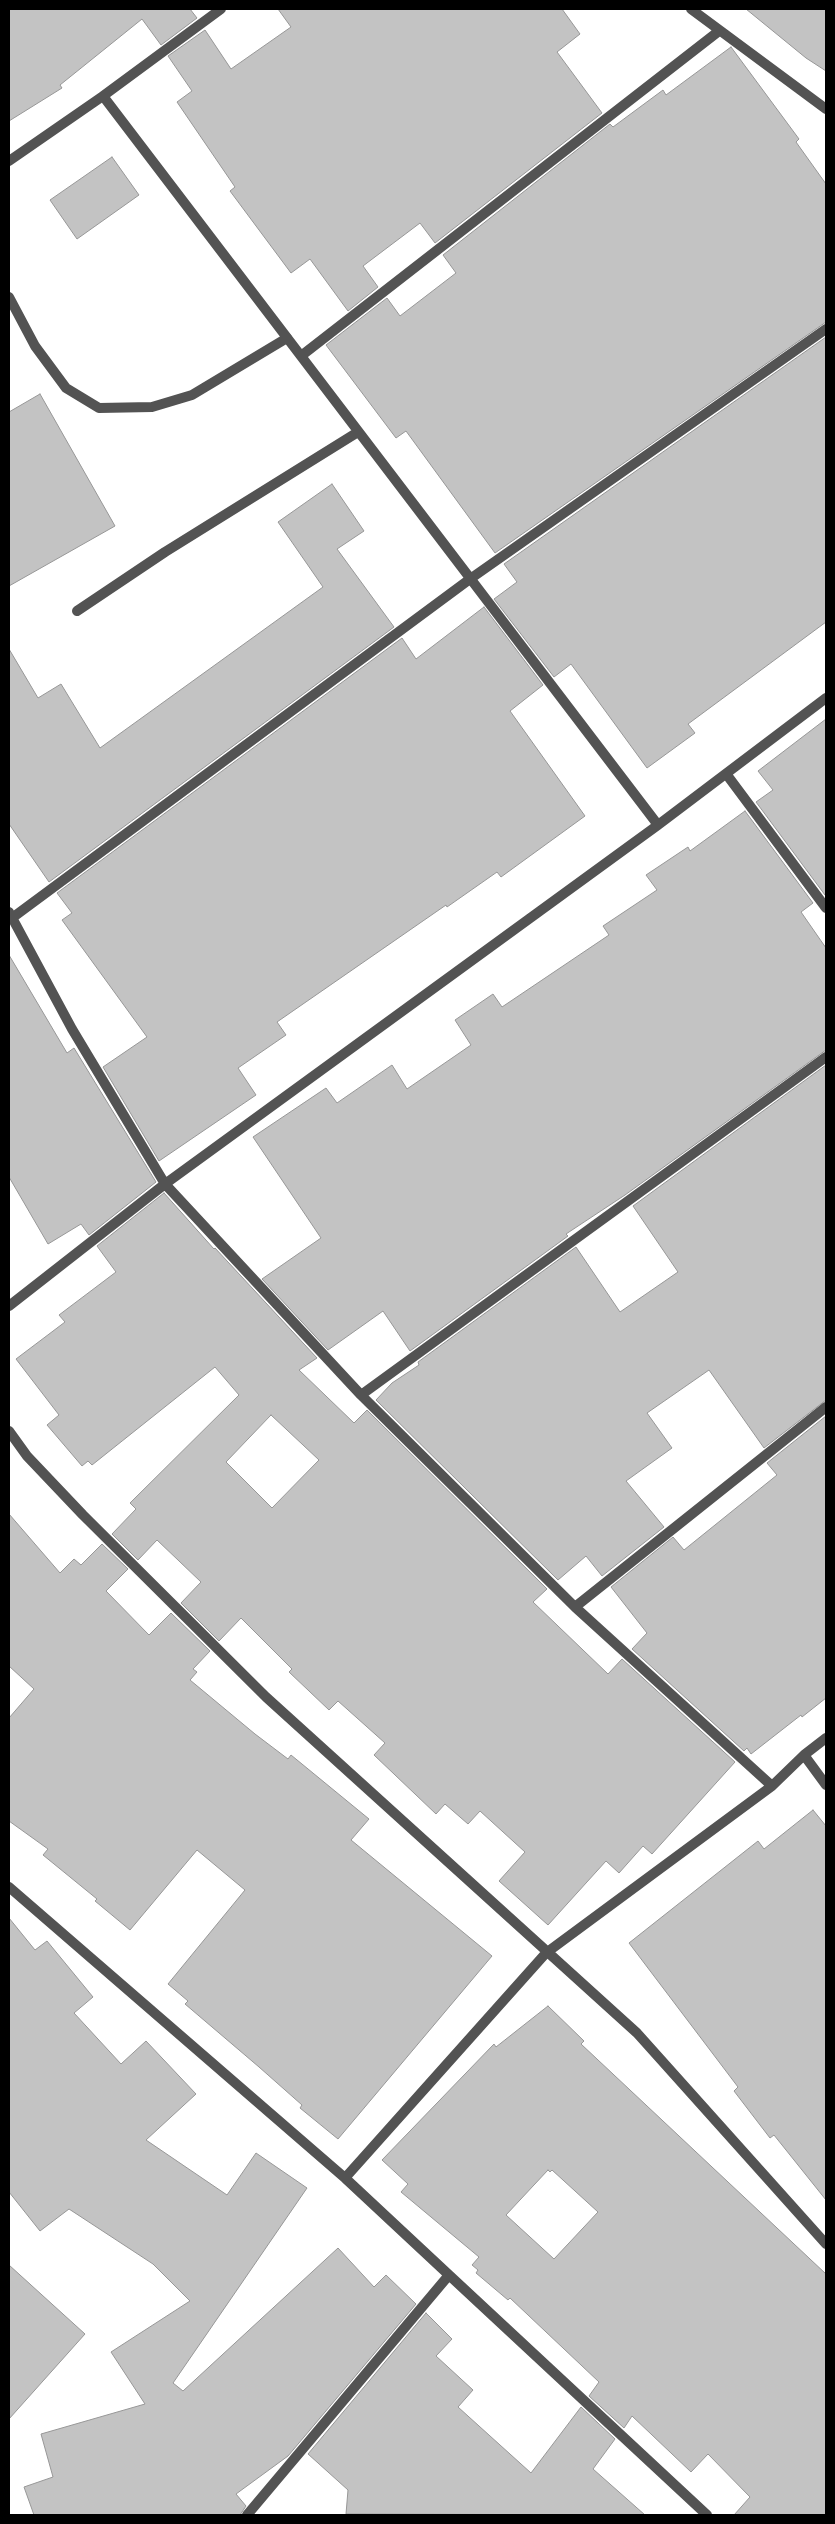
<!DOCTYPE html>
<style>
body{margin:0}
#map{position:relative;width:835px;height:2524px;overflow:hidden;background:#fff;font-family:"Source Sans 3",sans-serif}
canvas{display:block}
.frame{position:absolute;inset:0;border:10px solid #000;pointer-events:none}
</style>
<div id="map">
<canvas width="835" height="2524"></canvas>
<div class="frame"></div>
</div>
<script>
const ctx = document.querySelector('canvas').getContext('2d');
ctx.lineJoin = 'round';
function fill(path, color) { ctx.fillStyle = color; ctx.fill(path, 'evenodd'); }
const poly = rows => new Path2D(rows.map(r => 'M' + r).join(''));
function trace(path, color, width, dash) { ctx.strokeStyle = color; ctx.lineWidth = width; ctx.lineCap = dash ? 'butt' : 'round'; ctx.setLineDash(dash || []); ctx.stroke(path); }
const building = poly([
 [9,9,190,9,197,18,161,45,142,19,60,85,62,88,9,121,9,9],
 [278,9,562,9,580,34,557,52,602,113,435,243,420,223,363,266,378,287,348,311,310,259,291,273,230,191,235,187,177,102,192,91,168,56,205,30,231,69,291,27,278,9],
 [746,9,826,9,826,71,806,58,746,9],
 [731,47,799,139,796,142,826,184,826,322,495,553,406,431,396,438,326,345,387,298,400,316,456,273,443,255,610,124,613,127,663,90,666,95,731,47],
 [112,157,139,195,77,239,50,200,112,157],
 [826,337,826,622,688,724,695,733,647,768,571,664,554,677,494,599,517,582,504,564,826,337],
 [40,394,115,526,9,586,9,412,40,394],
 [332,484,364,531,337,549,394,627,49,882,9,824,9,649,38,698,61,684,100,748,323,587,278,522,332,484],
 [484,607,543,685,510,711,585,816,501,877,497,872,447,907,446,905,277,1022,286,1035,238,1068,256,1095,159,1161,103,1067,147,1037,62,920,72,913,57,893,402,638,416,659,484,607],
 [826,719,826,894,825,895,756,802,773,790,758,771,826,719],
 [745,811,813,903,801,912,826,948,826,1050,625,1195,566,1234,568,1236,410,1351,383,1311,328,1350,262,1279,321,1238,253,1137,326,1088,337,1103,392,1065,407,1089,471,1045,455,1020,493,994,502,1007,609,935,603,926,657,890,646,875,688,847,690,851,745,811],
 [9,955,67,1053,74,1048,156,1182,89,1235,81,1224,48,1244,9,1177,9,955],
 [826,1065,826,1400,764,1448,709,1370,647,1413,672,1448,626,1481,664,1527,602,1576,586,1556,558,1580,376,1400,392,1383,419,1365,418,1362,576,1247,620,1312,678,1272,633,1206,826,1065],
 [164,1193,214,1249,215,1248,317,1358,299,1370,354,1423,367,1410,547,1589,533,1602,608,1674,622,1659,735,1762,652,1854,643,1846,619,1873,606,1861,548,1925,499,1881,525,1852,480,1811,468,1824,445,1804,436,1814,374,1755,385,1743,338,1701,329,1710,289,1672,292,1669,241,1618,219,1641,181,1603,201,1582,157,1540,138,1560,112,1534,136,1509,130,1503,239,1395,215,1367,92,1465,88,1461,82,1466,47,1425,59,1415,16,1359,65,1322,59,1315,116,1272,97,1246,164,1193],
 [271,1415,319,1460,272,1508,226,1462,271,1415],
 [826,1416,826,1698,802,1717,801,1715,751,1754,747,1748,744,1751,632,1649,647,1633,611,1587,673,1537,684,1550,777,1475,767,1463,826,1416],
 [9,1514,60,1573,74,1559,81,1565,102,1544,128,1569,106,1591,149,1635,171,1613,210,1651,193,1669,197,1672,190,1680,255,1734,288,1759,291,1755,369,1819,351,1840,492,1956,338,2139,300,2108,302,2105,259,2067,185,2004,188,2001,168,1984,245,1890,197,1850,130,1930,95,1901,97,1899,43,1855,48,1849,9,1821,9,1718,34,1689,9,1666,9,1514],
 [813,1810,826,1826,826,2200,774,2135,770,2138,734,2091,738,2087,629,1943,758,1841,764,1849,813,1810],
 [9,1918,35,1950,47,1941,93,1997,74,2013,121,2064,146,2041,196,2094,146,2140,227,2195,256,2153,307,2188,173,2383,183,2391,338,2248,374,2287,386,2275,416,2304,288,2456,236,2494,246,2506,240,2515,34,2515,24,2487,53,2477,41,2434,145,2404,111,2352,190,2301,153,2264,69,2209,40,2231,9,2192,9,1918],
 [548,2006,584,2041,581,2044,826,2274,826,2515,734,2515,750,2497,708,2454,691,2472,632,2416,624,2428,589,2396,599,2382,510,2298,508,2300,476,2273,478,2270,472,2265,479,2257,401,2192,408,2184,382,2160,494,2044,496,2047,548,2006],
 [548,2170,550,2172,552,2170,598,2212,554,2259,506,2215,548,2170],
 [9,2265,85,2334,9,2419,9,2265],
 [426,2313,452,2339,436,2356,473,2390,458,2407,531,2473,581,2407,615,2439,593,2469,645,2515,346,2514,348,2490,308,2454,426,2313]
]);
const service = poly([
 [9,297,35,346,66,388,99,408,152,407,192,395,287,338]
]);
const minor = poly([
 [691,9,826,109],
 [103,96,658,825],
 [9,161,103,96,221,9],
 [301,356,719,31],
 [77,611,165,552,358,432],
 [727,775,826,908],
 [9,912,72,1029,165,1184,361,1395,575,1607,772,1786],
 [12,918,470,579,826,329],
 [9,1306,165,1184,658,825,826,698],
 [361,1395,826,1057],
 [9,1431,27,1456,83,1515,266,1697,637,2033,826,2244],
 [575,1607,826,1407],
 [804,1755,826,1785],
 [9,1887,345,2178,449,2275],
 [345,2178,546,1953,772,1786,804,1755,826,1738],
 [247,2515,449,2275,707,2515]
]);
fill(building, '#c3c3c3');
trace(building, '#979797', 1);
trace(service, '#535353', 10);
trace(minor, '#535353', 10);
</script>
